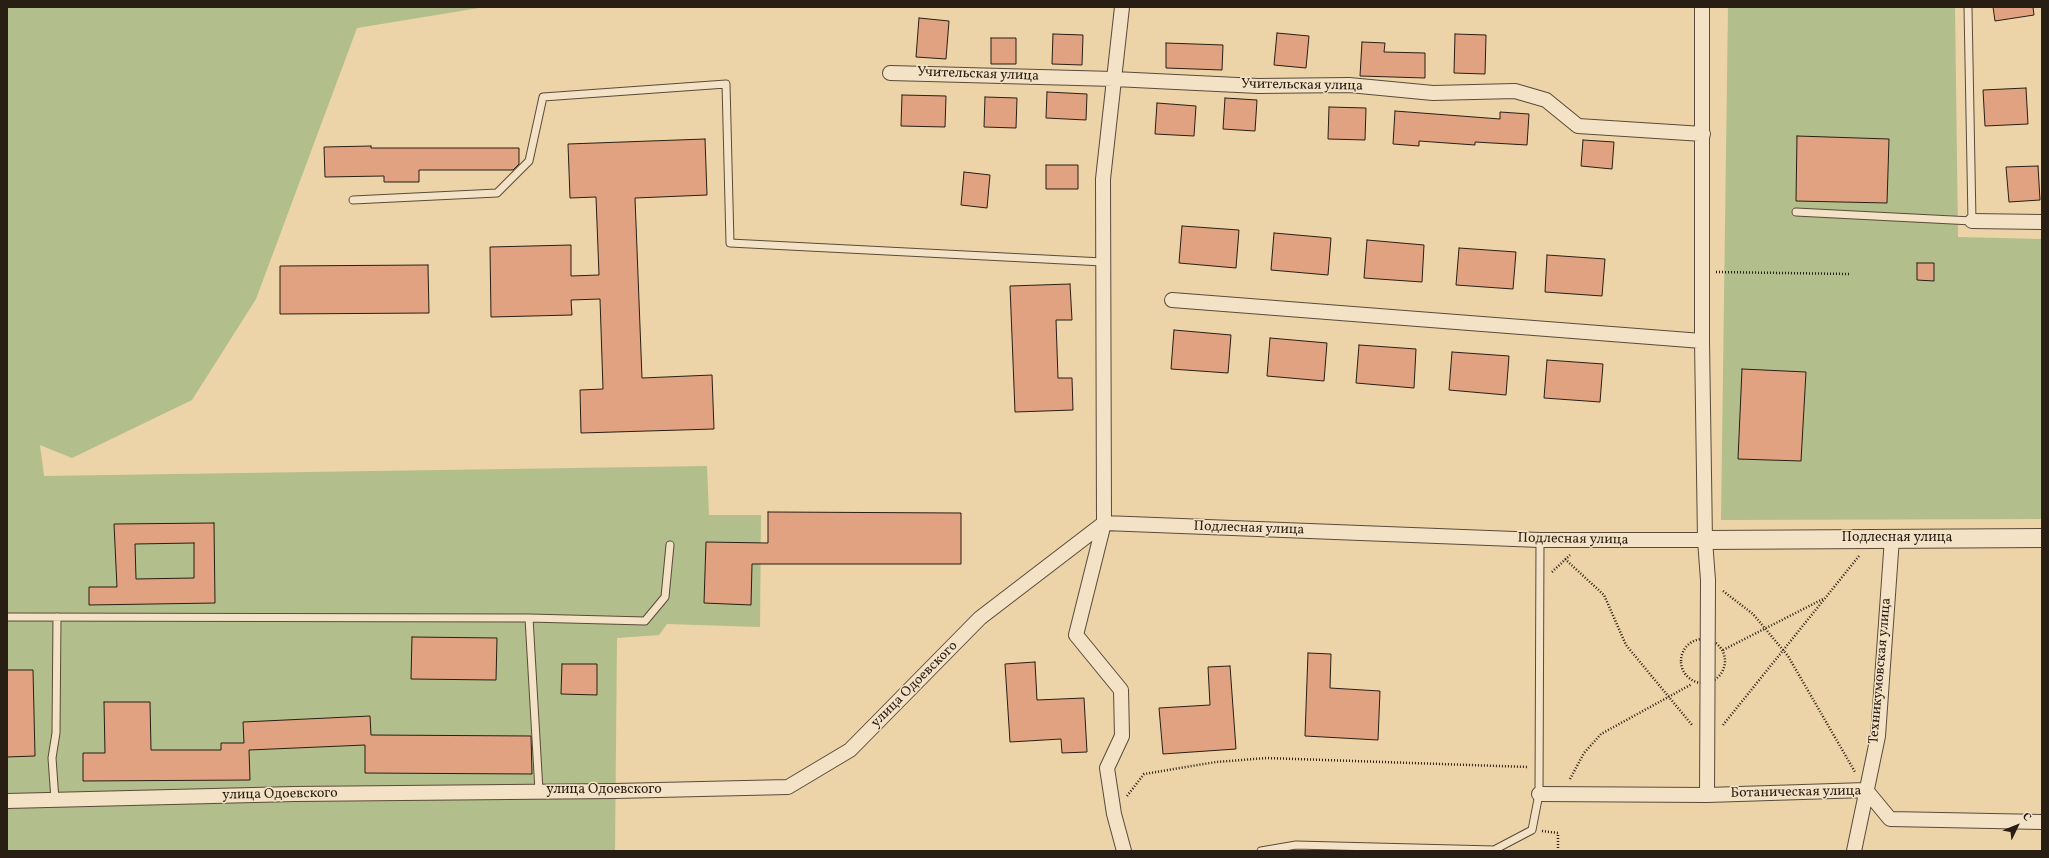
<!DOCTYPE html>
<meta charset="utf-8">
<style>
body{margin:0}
#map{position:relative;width:2049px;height:858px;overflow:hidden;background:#ecd3a8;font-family:Vollkorn,serif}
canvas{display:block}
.frame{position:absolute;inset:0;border:8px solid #291e14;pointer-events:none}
.north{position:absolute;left:1997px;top:806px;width:40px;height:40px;-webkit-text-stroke:3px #f3e2c6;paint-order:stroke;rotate:47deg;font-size:11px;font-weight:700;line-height:16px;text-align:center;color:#291e14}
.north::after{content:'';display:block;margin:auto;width:14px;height:18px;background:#291e14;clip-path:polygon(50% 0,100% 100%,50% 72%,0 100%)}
</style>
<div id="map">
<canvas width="2049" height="858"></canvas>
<div class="frame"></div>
<div class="north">С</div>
</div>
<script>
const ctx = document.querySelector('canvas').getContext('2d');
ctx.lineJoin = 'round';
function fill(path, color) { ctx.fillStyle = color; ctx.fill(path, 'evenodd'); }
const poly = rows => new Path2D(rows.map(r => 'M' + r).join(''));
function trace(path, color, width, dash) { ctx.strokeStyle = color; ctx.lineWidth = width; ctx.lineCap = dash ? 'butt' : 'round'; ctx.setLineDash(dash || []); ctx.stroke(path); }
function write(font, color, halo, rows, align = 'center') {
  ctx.font = font + ' Vollkorn,serif'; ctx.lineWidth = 3; ctx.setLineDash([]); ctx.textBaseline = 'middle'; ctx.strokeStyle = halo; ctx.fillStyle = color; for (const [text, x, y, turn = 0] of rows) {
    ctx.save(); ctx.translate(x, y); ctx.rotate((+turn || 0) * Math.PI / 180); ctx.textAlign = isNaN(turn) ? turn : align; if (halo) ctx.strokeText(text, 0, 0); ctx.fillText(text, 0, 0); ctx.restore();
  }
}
const green = poly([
 [7,7,485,7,357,28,256,299,192,400,72,458,40,445,44,476,707,466,709,515,761,515,760,627,667,624,659,635,617,638,615,851,7,851],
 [1728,7,1955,7,1958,237,2042,239,2042,519,1721,520]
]);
const building = poly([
 [1993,7,2033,7,2034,15,1995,21,1993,7],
 [919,18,949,21,946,59,916,57,919,18],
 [1277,33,1309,36,1306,68,1274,65,1277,33],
 [1053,34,1083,35,1082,65,1052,64,1053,34],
 [1455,34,1486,35,1485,74,1454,73,1455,34],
 [991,38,1016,38,1016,64,991,64,991,38],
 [1362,42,1385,43,1384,52,1425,53,1425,78,1360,76,1362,42],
 [1166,43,1223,45,1222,70,1166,68,1166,43],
 [2026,88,2028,124,1985,126,1983,90,2026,88],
 [1047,92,1087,94,1086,120,1046,118,1047,92],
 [902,95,946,96,945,127,901,126,902,95],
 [985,97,1017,98,1016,128,984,127,985,97],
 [1225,98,1257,100,1255,131,1223,129,1225,98],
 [1157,103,1196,106,1194,136,1155,134,1157,103],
 [1329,107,1366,108,1365,140,1328,139,1329,107],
 [1395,111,1500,119,1500,112,1529,114,1527,145,1475,142,1475,145,1419,141,1419,146,1393,144,1395,111],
 [1797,136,1889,139,1887,203,1796,201,1797,136],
 [705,139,707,195,635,198,642,378,712,375,714,429,581,433,580,390,603,389,600,299,571,300,572,315,491,317,490,247,571,245,571,276,599,275,596,197,570,198,568,144,705,139],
 [1583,140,1614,142,1612,169,1581,166,1583,140],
 [371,146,371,148,519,148,519,164,513,170,419,170,419,182,384,182,384,176,325,177,324,147,371,146],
 [1046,165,1078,165,1078,189,1046,189,1046,165],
 [2038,166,2040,200,2009,202,2006,167,2038,166],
 [964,172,990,175,987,208,961,205,964,172],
 [1182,226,1239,230,1236,268,1179,263,1182,226],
 [1274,233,1331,238,1328,275,1271,270,1274,233],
 [1367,240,1424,245,1422,282,1364,278,1367,240],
 [1459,248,1516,252,1513,289,1456,285,1459,248],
 [1547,255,1605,259,1602,296,1545,292,1547,255],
 [1917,263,1934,263,1934,281,1917,280,1917,263],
 [428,265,429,313,280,314,280,266,428,265],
 [1070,284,1072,320,1056,320,1058,378,1072,378,1073,410,1015,412,1010,286,1070,284],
 [1174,330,1231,335,1228,373,1171,369,1174,330],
 [1270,338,1327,343,1324,381,1267,376,1270,338],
 [1359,345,1416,349,1414,388,1356,383,1359,345],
 [1452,352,1509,356,1506,395,1449,390,1452,352],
 [1547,360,1603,364,1600,402,1544,398,1547,360],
 [1742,369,1806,372,1801,461,1738,459,1742,369],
 [768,512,961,513,961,564,752,564,751,605,704,603,706,542,768,543,768,512],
 [214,523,215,603,89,605,89,587,117,587,114,524,214,523],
 [194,543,194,578,136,579,135,544,194,543],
 [412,637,497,638,496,680,411,679,412,637],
 [1308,653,1331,654,1330,688,1380,691,1378,740,1305,736,1308,653],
 [1035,662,1037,700,1084,698,1087,752,1062,753,1061,739,1010,742,1005,664,1035,662],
 [562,664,597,664,597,695,561,694,562,664],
 [1230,666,1236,749,1163,754,1159,708,1210,705,1208,667,1230,666],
 [7,670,33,670,35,756,7,757,7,670],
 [104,702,150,702,151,750,221,750,221,743,244,743,243,722,370,716,371,735,531,736,532,774,365,773,365,745,249,750,250,780,83,781,83,753,105,753,104,702]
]);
const path = poly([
 [1716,272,1850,274],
 [1565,559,1604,595,1626,645,1692,725],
 [1552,572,1570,555],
 [1723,591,1753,614,1788,656,1855,772],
 '1681 661a22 22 0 1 1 44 0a22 22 0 1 1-44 0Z',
 [1723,650,1823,599],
 [1723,725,1859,556],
 [1570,779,1584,753,1601,734,1692,684],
 [1127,796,1144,774,1216,762,1267,758,1528,767],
 [1542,831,1558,833,1558,851]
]);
const service = poly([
 [353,200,497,193,529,161,543,97,726,84,730,243,1103,262],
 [1796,212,1972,221,1968,7],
 [7,617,529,618,539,791],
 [529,618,645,621,665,597,670,545],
 [55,800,52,758,56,733,57,617],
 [1261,851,1296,845,1494,850,1532,830,1539,794,1540,540]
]);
const minor = poly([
 [1122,7,1103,179,1104,523,1076,635,1121,690,1122,736,1107,768,1114,814,1124,851],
 [1702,7,1702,341,1705,540,1708,580,1707,795],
 [890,73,1114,79,1258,86,1349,85,1433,93,1515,91,1546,100,1578,126,1703,134],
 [1972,221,2042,222],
 [1172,300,1702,341],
 [1104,523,1540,540,1705,540],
 [1539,794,1707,795,1866,790,1890,819,2042,822],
 [7,801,295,794,615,791,788,787,850,750,980,618,1104,523],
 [1854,851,1878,736,1892,538]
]);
const tertiary = poly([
 [1705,540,2042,538]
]);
const streetNames = [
 ["Учительская улица",978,75,2],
 ["Учительская улица",1302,86,1],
 ["Подлесная улица",1249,529,2],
 ["Подлесная улица",1897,538],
 ["Подлесная улица",1573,540,1],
 ["Техникумовская улица",1881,671,-85],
 ["улица Одоевского",915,685,-45],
 ["улица Одоевского",604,790],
 ["Ботаническая улица",1796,793,-1],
 ["улица Одоевского",280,795,-1]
];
fill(green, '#b2be8b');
fill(building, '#e0a281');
trace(building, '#291e14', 1);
trace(service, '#5a4b39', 9);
trace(minor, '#5a4b39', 16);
trace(tertiary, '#5a4b39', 20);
trace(path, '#291e14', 2.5, [1, 2]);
trace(service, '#f3e2c6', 7);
trace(minor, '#f3e2c6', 14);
trace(tertiary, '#f3e2c6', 18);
write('14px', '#291e14', '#f3e2c6', streetNames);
</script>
